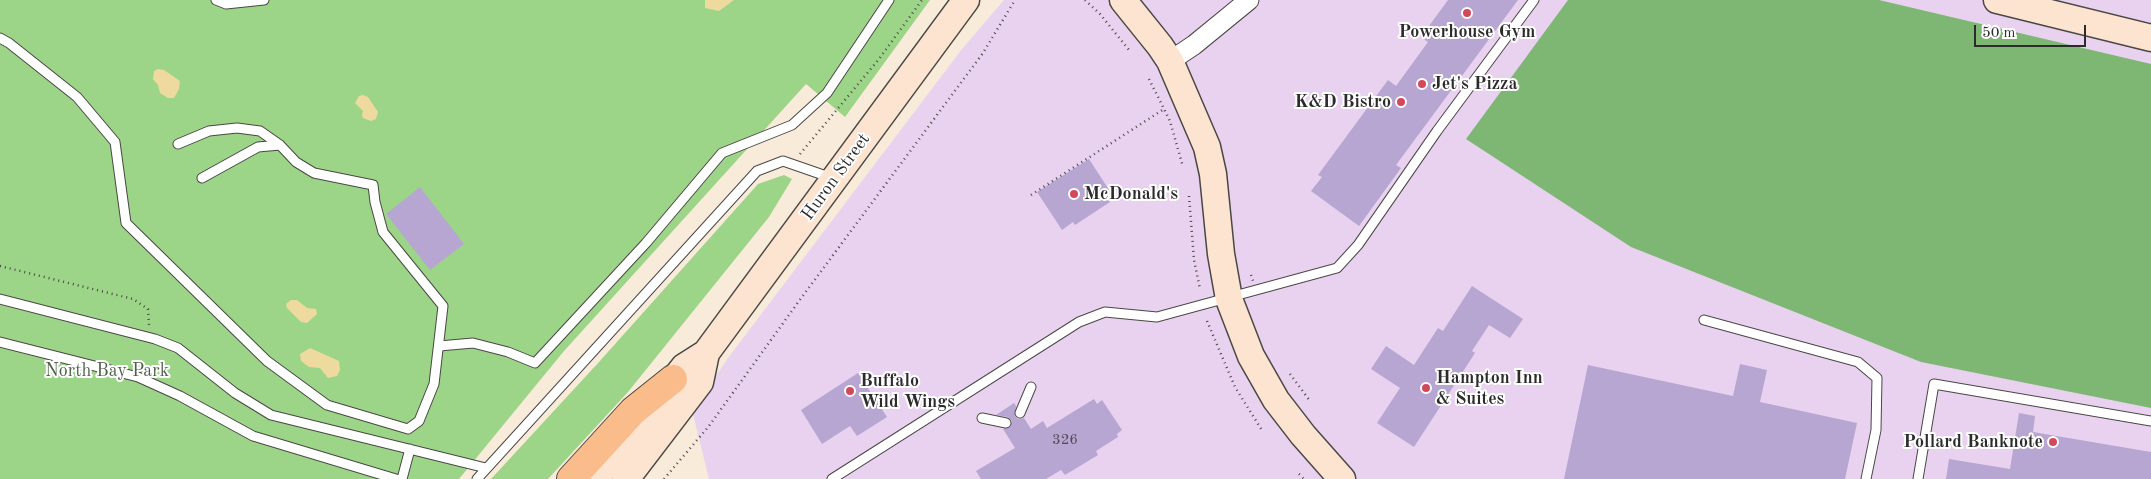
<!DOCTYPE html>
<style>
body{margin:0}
#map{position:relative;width:2151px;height:479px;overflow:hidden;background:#f8ebd9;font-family:"Old Standard TT",serif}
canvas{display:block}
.scale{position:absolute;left:1974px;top:25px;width:112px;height:22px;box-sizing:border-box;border:2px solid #2b2b2b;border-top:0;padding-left:6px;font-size:15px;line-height:18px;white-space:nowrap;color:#2b2b2b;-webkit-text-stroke:4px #fff;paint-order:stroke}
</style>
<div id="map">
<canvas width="2151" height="479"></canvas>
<div class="scale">50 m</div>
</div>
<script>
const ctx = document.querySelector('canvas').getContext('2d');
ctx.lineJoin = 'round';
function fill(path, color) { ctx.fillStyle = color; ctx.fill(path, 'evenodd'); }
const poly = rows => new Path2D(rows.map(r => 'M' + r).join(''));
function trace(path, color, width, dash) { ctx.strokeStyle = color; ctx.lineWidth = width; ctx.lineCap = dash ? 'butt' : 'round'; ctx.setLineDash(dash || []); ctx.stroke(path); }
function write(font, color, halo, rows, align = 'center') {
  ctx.font = font + ' "Old Standard TT",serif'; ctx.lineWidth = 4; ctx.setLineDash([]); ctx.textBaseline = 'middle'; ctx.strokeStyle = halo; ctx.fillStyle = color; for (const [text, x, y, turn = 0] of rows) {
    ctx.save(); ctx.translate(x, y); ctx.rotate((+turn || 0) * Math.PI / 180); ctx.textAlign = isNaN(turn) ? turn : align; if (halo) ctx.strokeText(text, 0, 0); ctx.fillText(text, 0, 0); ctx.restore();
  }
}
const built = poly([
 [1004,0,2151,0,2151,479,709,479,692,410,731,354,962,49]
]);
const green = poly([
 [0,0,930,0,845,117,806,84,564,351,459,479,0,479],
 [784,175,792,179,769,217,628,392,548,479,491,479,599,362,758,184]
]);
const forest = poly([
 [1568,0,1879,0,2151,64,2151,408,1921,362,1631,247,1466,139]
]);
const sand = poly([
 [705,0,734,0,719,11,705,8],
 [158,69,164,70,180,81,179,89,174,98,168,98,160,93,158,85,153,79,154,71],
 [363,95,368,97,378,112,376,119,371,121,363,118,362,115,363,111,355,103,359,96],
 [291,300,297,300,307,308,316,309,317,314,307,323,301,322,287,308,286,304],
 [310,348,339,361,340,370,337,376,328,378,320,368,309,367,301,361,300,354]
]);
const building = poly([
 [1448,0,1518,0,1396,165,1401,168,1359,226,1311,191,1322,177,1318,175,1388,80,1396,86,1428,42,1421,37],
 [1089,159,1113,196,1109,200,1110,202,1075,225,1073,222,1062,230,1037,192],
 [420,187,464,244,430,270,386,214],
 [1472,286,1523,319,1510,338,1489,325,1472,351,1475,353,1414,447,1377,423,1400,388,1371,369,1386,346,1414,365,1438,328,1443,331],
 [1740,364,1767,370,1760,402,1857,423,1845,479,1564,479,1588,365,1733,396],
 [858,373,887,417,857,436,850,426,822,444,801,410],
 [1094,399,1097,404,1102,400,1122,430,1117,434,1118,437,1096,451,1098,455,1065,475,1061,470,1046,479,981,479,976,471,1015,448,1003,429,1010,427,1012,421,1008,417,996,415,1014,403,1016,406,1015,416,1018,419,1024,418,1031,429,1043,421,1047,428],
 [2019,413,2035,416,2033,432,2151,452,2151,479,1946,479,1949,459,2010,469]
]);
const path = poly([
 [1085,0,1100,14,1129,50],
 [1149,79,1170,121,1183,167],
 [800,154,879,59,922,0],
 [1031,195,1164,109],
 [1189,196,1194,260,1200,289],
 [0,266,133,299,148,309,149,325],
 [1251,275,1253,281],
 [1207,321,1235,387,1263,432],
 [1290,374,1310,401],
 [1299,474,1304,479],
 [664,479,709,426,799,301,983,53,1015,0]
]);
const lane = poly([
 [216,0,226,4,264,0],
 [0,38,9,43,77,97,115,142,126,223,267,361,327,405,408,429,419,421,434,384,443,306,383,232,375,202,373,185,314,173,296,162,280,145,260,131,237,128,209,131,178,144],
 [202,178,258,147,280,145],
 [0,299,155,339,178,348,235,393,271,415,486,468],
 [1704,320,1858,362,1877,378,1876,430,1866,479],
 [0,342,138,377,180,396,253,436,396,479],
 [439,346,473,343,508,352,535,363,646,243,722,153,792,125,827,93,889,0],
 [1020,413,1031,387],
 [982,418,1006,423],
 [402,479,410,449],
 [477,479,757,171,783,161,832,178],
 [832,479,1079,322,1105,312,1157,317,1337,268,1358,245,1437,131,1534,0],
 [1918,479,1934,384,2151,421]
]);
const street = poly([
 [1170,61,1194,45,1249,0]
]);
const secondary = poly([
 [1123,0,1160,46,1170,61,1207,147,1213,174,1221,254,1229,299,1251,356,1276,400,1303,435,1342,479],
 [1997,0,2151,38],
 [596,479,684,367,706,353,966,0],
 [626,479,700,382,706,353]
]);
const highway = poly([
 [571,479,633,411,673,379]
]);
const markers = [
 [1467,13,5,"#d1495b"],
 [1422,84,5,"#d1495b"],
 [1401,102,5,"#d1495b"],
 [1074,194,5,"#d1495b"],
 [1426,388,5,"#d1495b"],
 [850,391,5,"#d1495b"],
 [2053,442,5,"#d1495b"]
];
const numberNames = [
 ["326",1065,440]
];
const poiNames = [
 ["Powerhouse Gym",1467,32,"center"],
 ["Jet's Pizza",1432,84],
 ["K&D Bistro",1391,102,"right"],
 ["McDonald's",1084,194],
 ["Hampton Inn",1436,378],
 ["& Suites",1436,399],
 ["Buffalo",860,381],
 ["Wild Wings",860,402],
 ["Pollard Banknote",2043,442,"right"]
];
const streetNames = [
 ["Huron Street",836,177,-54]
];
const parkNames = [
 ["North Bay Park",107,371]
];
fill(built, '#e8d2ef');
fill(green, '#9dd588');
fill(forest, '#7eb674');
fill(sand, '#eeda9e');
fill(building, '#b7a6d1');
trace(lane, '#4a4845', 11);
trace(street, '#4a4845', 21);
trace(secondary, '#4a4845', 29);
trace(highway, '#4a4845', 30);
trace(path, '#4a4845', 2.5, [1, 4]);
trace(lane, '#fff', 9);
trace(street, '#fff', 19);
trace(secondary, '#fde4d0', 26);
trace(highway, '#f9bc8a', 28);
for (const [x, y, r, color] of markers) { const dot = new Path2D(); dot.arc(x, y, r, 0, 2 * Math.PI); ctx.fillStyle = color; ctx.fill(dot); trace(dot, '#fff', 2); }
write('15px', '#4e4a54', null, numberNames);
write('bold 18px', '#2b2b2b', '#fff', poiNames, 'left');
write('18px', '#2b2b2b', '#fff', streetNames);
write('18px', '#4d5e47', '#fff', parkNames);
</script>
